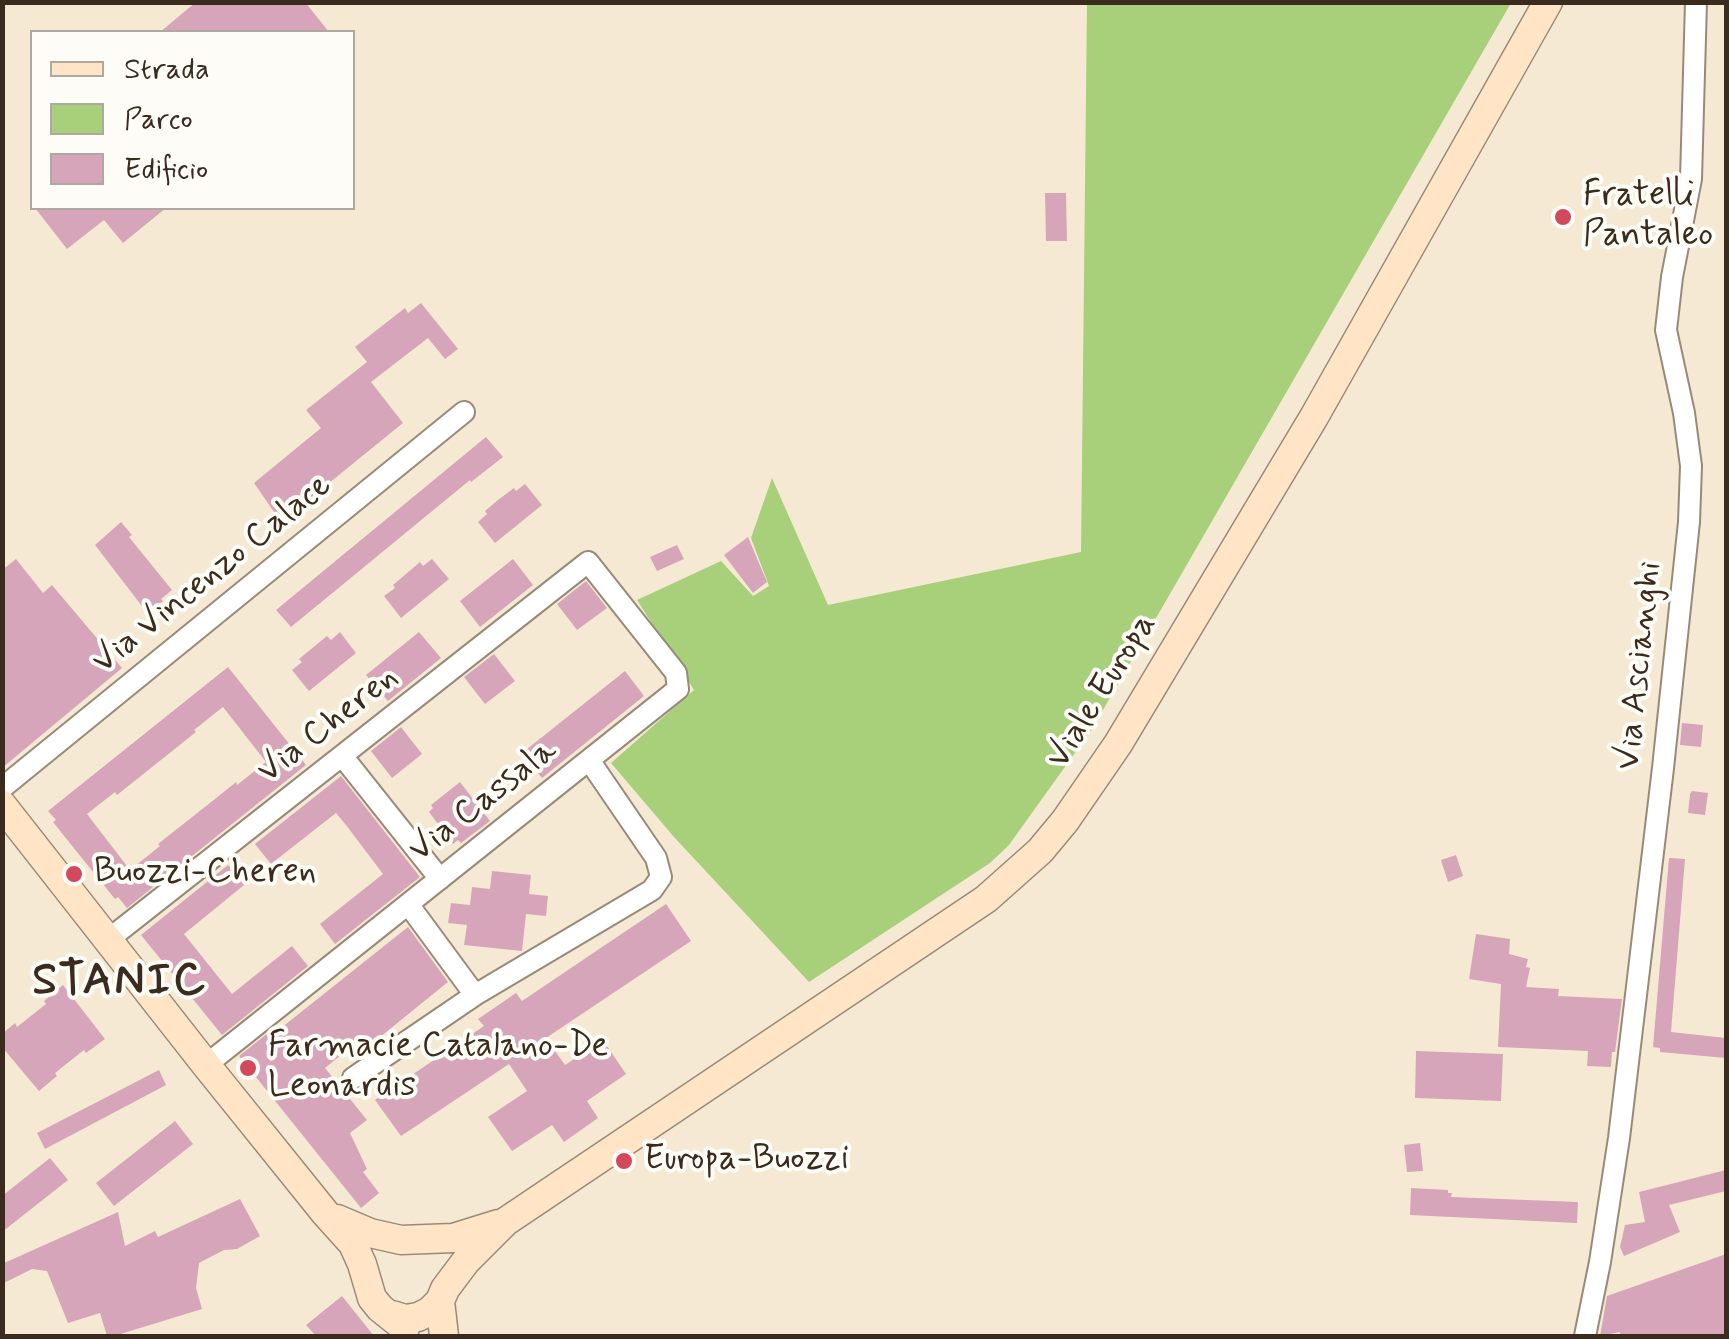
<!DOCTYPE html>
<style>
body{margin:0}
#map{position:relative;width:1729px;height:1339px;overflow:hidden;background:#f5e9d3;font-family:Mynerve,sans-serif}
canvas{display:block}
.frame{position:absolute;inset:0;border:5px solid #3b2a1e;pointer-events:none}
.legend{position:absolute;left:30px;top:30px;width:325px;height:180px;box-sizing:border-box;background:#fdfcf7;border:2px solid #afa8a0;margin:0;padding:12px 18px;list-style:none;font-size:30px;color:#3b2a1e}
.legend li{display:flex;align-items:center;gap:20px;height:50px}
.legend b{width:50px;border:2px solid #afa8a0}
</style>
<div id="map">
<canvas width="1729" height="1339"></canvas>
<div class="frame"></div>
<ul class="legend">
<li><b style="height:12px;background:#ffe4c6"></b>Strada</li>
<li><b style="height:28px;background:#a8cf7a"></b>Parco</li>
<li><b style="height:28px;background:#d7a5ba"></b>Edificio</li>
</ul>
</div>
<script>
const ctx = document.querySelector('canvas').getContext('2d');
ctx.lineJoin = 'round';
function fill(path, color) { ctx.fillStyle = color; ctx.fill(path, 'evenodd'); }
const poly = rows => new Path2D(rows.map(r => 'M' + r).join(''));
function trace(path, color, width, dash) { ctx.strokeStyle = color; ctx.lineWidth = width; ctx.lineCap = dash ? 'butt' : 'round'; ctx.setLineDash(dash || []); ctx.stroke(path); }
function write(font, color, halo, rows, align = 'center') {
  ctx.font = font + ' Mynerve,sans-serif'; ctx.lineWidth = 8; ctx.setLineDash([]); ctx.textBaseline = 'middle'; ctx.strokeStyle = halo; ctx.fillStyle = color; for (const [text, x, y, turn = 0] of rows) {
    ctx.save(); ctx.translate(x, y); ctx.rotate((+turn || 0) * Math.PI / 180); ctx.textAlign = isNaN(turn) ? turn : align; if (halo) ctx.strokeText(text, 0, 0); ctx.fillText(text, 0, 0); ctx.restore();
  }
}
const green = poly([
 [1087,3,1511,3,1092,729,1009,845,990,863,809,982,674,837,611,763,694,690,637,600,721,561,753,596,769,586,751,538,772,478,828,605,1081,552]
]);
const building = poly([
 [196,2,305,2,329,32,160,32],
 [1045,193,1066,193,1067,241,1046,241],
 [35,208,166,208,123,243,104,220,67,249],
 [421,303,458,349,445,359,428,338,371,382,403,423,281,522,254,483,321,428,306,410,367,362,355,347,405,308,408,313],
 [486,437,503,457,471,482,470,480,291,627,276,610],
 [525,484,542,505,495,543,478,522,487,514,485,511,498,500,514,488,516,491],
 [121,522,132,535,129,537,172,590,161,599,163,601,148,614,95,545],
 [748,537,767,582,753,593,724,555],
 [677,545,684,559,657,571,650,557],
 [16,559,43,593,52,585,122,668,2,768,2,570],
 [432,559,449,579,401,618,384,596,395,588,393,585,420,562,423,566],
 [513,559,533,585,480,627,460,601],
 [586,581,607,608,577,630,557,604],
 [340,632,356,653,309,691,292,670,302,662,299,659,327,636,331,640],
 [419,632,441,658,388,701,366,675],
 [494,654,515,681,485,704,464,677],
 [228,667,306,765,127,908,118,897,115,899,77,852,53,822,56,820,48,811],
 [223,707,266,762,237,785,236,782,225,791,158,844,160,846,130,870,87,814,115,792,117,795,196,732,194,730],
 [625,671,644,696,542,778,522,753],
 [1682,723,1703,725,1701,747,1680,745],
 [401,727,422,754,392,778,371,751],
 [341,776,420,877,335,944,320,924,383,874,346,825,336,813,271,864,255,844],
 [460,782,490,821,461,843,458,840,453,844,429,812,433,808,431,805],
 [1692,791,1708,793,1705,815,1688,813,1690,794],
 [1456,855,1463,876,1448,882,1441,860],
 [1669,858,1685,859,1671,1032,1726,1038,1726,1058,1660,1052,1660,1048,1653,1047],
 [228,865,244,885,184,934,232,994,292,946,308,966,222,1035,141,935],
 [492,871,531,875,529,894,548,896,546,916,526,914,522,951,464,945,467,925,448,923,451,903,470,905,472,887,490,889],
 [666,904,691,941,546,1038,565,1065,603,1040,626,1074,587,1101,598,1118,564,1142,552,1125,512,1151,488,1117,527,1091,509,1064,401,1136,375,1100,484,1026,478,1019,516,993,522,1001],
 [408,927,448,982,364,1050,357,1042,325,1068,367,1120,350,1133,367,1169,363,1172,379,1193,361,1208,239,1056,278,1025,281,1028],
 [1476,934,1510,939,1509,954,1528,959,1526,967,1530,968,1526,987,1559,989,1558,996,1622,999,1615,1052,1612,1052,1611,1067,1587,1066,1588,1051,1498,1047,1501,984,1469,979],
 [63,985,105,1039,86,1053,84,1050,55,1073,57,1076,39,1091,2,1047,2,1034,15,1023,17,1027,46,1004,44,1001],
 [1416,1051,1503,1054,1501,1101,1415,1098],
 [159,1070,166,1085,45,1149,37,1133],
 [175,1121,193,1144,114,1206,96,1183],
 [1420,1143,1423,1171,1407,1172,1404,1145],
 [50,1158,68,1180,2,1232,2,1196],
 [1726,1170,1726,1191,1669,1205,1680,1232,1624,1256,1620,1247,1625,1225,1645,1222,1639,1192],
 [1411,1188,1448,1190,1448,1193,1452,1193,1451,1197,1578,1202,1577,1223,1410,1215],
 [240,1199,260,1236,237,1249,224,1250,199,1263,196,1288,202,1309,114,1336,107,1336,100,1313,68,1323,47,1271,32,1269,2,1284,2,1264,118,1212,125,1246,155,1231,158,1237],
 [1726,1254,1726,1336,1620,1336,1620,1332,1600,1336,1607,1296],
 [342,1296,374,1336,316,1336,306,1325]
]);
const minor = poly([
 [343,757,440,879],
 [2,788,464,412],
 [408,904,475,995],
 [109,939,588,562,676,673,678,689,206,1065],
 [353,1078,475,995,652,890,661,877,656,858,589,760],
 [1585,1336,1600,1262,1619,1138,1663,768,1689,522,1691,466,1684,413,1666,330,1672,277,1691,179,1696,2]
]);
const secondary = poly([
 [2,805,206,1065,326,1214,353,1244,362,1264,372,1298,380,1308,405,1328],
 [337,1219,370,1233,401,1240,453,1238,498,1224],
 [440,1301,444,1336],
 [392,1315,405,1319,418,1317,430,1311,440,1301,445,1289,466,1261,505,1222,986,899,1040,851,1065,821,1118,744,1314,417,1548,2]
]);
const markers = [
 [1563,217,10,"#d1495b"],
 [74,874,10,"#d1495b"],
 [248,1068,10,"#d1495b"],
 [624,1161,10,"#d1495b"]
];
const poiNames = [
 ["Fratelli",1583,197],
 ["Pantaleo",1583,237],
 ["Buozzi-Cheren",94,874],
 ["Farmacie Catalano-De",268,1048],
 ["Leonardis",268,1088],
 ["Europa-Buozzi",644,1161]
];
const streetNames = [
 ["Via Vincenzo Calace",213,575,-39],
 ["Via Ascianghi",1641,666,-84],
 ["Viale Europa",1103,692,-58],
 ["Via Cheren",329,726,-38],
 ["Via Cassala",484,802,-38]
];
const districtNames = [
 ["STANIC",120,984]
];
fill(green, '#a8cf7a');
fill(building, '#d7a5ba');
trace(minor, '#988a78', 24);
trace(secondary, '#988a78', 31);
trace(minor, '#fff', 20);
trace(secondary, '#ffe4c6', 28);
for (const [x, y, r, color] of markers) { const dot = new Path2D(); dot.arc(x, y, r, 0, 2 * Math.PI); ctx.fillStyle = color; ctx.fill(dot); trace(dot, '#fdfcf7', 4); }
write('35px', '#3b2a1e', '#fdfcf7', poiNames, 'left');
write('35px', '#3b2a1e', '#fdfcf7', streetNames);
ctx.letterSpacing = '2.5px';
write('bold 45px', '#3b2a1e', '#fdfcf7', districtNames);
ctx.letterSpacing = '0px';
</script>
